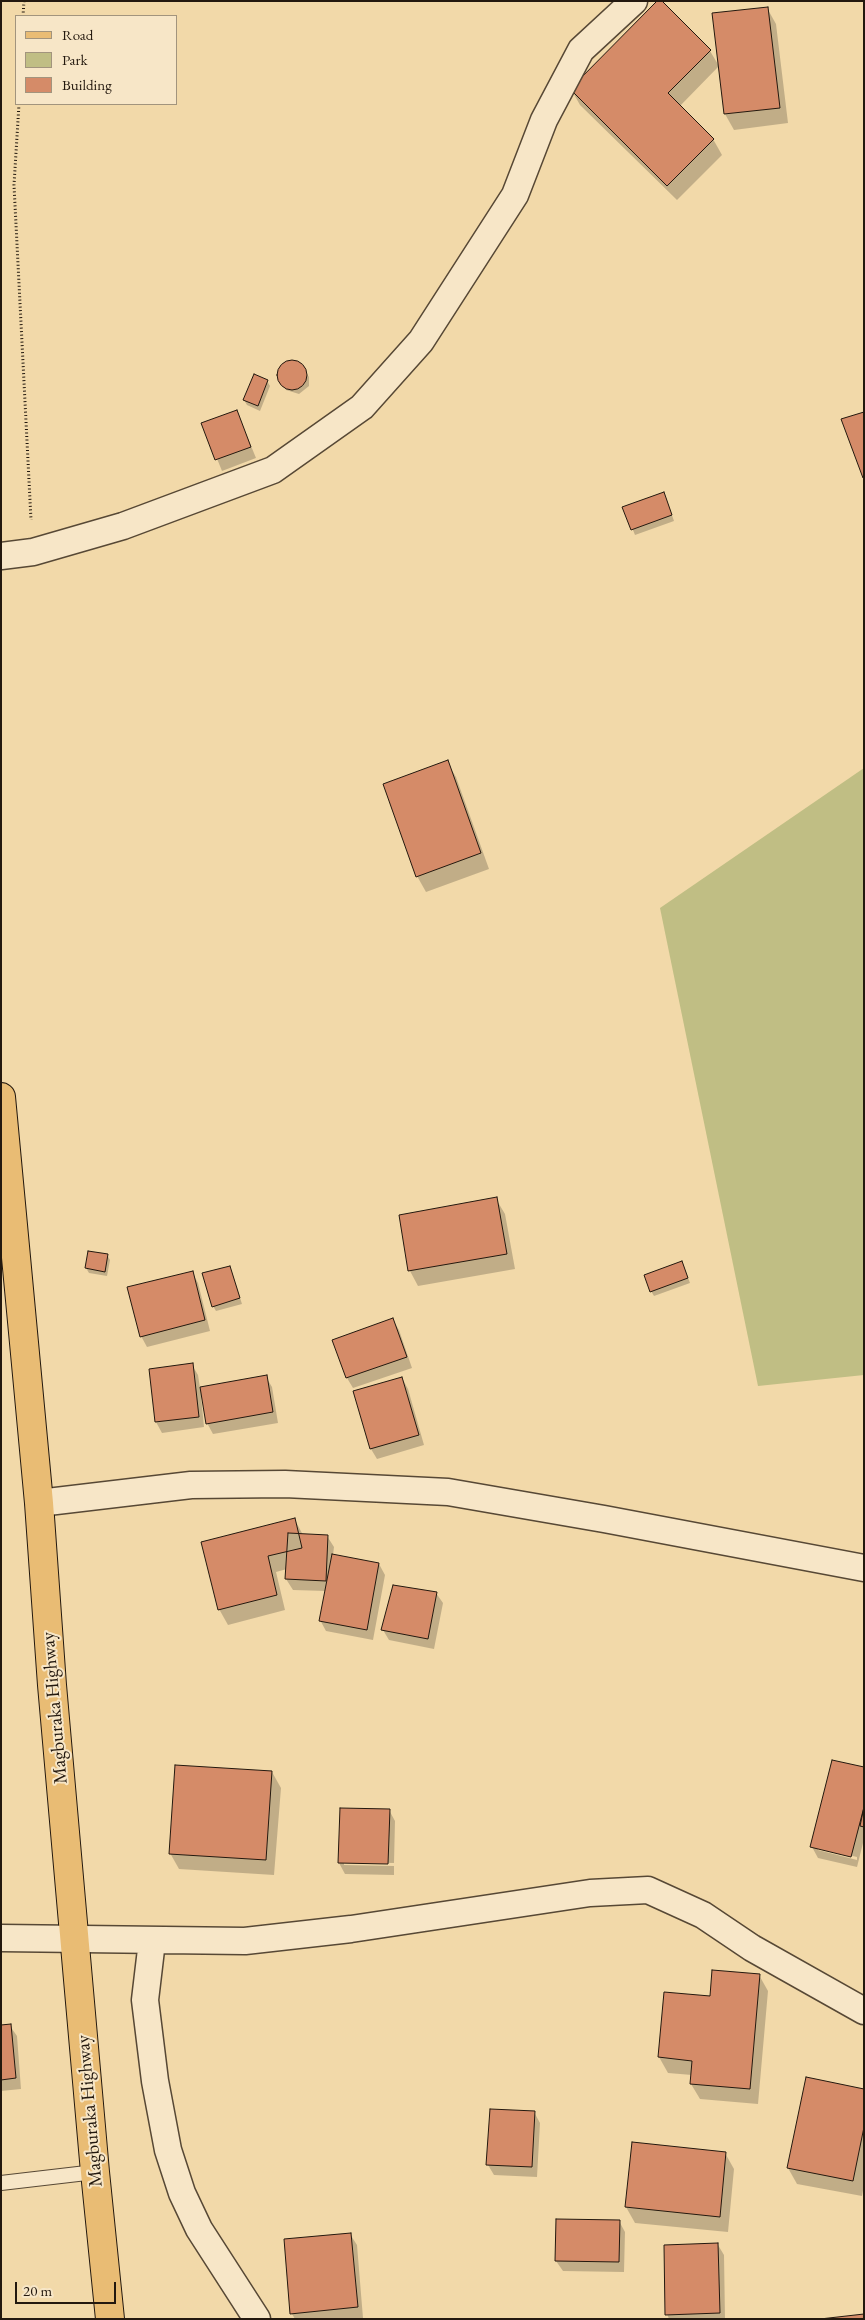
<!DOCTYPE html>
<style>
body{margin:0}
#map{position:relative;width:865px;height:2320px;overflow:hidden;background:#f2d9a9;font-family:"EB Garamond",serif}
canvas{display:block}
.frame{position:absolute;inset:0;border:2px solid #23180e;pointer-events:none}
.legend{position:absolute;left:15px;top:15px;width:162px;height:90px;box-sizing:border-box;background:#f7e6c7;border:1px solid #a2947d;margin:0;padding:6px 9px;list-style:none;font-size:15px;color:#23180e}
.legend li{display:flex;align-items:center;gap:10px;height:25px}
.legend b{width:25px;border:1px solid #a2947d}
.scale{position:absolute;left:15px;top:2282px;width:101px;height:22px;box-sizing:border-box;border:2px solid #23180e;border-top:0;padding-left:6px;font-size:15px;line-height:18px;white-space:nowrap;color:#23180e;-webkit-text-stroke:4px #f7e6c7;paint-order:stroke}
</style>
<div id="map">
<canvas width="865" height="2320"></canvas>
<div class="frame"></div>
<ul class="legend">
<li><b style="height:6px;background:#e9bc74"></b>Road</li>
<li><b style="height:14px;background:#c0be84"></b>Park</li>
<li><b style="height:14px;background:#d58b68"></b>Building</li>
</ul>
<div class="scale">20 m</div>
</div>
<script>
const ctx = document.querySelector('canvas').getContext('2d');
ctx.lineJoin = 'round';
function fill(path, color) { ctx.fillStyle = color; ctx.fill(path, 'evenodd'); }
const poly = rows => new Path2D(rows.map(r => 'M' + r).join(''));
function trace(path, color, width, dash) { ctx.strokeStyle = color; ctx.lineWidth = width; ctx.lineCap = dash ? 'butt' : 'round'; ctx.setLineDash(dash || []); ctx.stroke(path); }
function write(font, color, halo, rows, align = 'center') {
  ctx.font = font + ' "EB Garamond",serif'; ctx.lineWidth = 4; ctx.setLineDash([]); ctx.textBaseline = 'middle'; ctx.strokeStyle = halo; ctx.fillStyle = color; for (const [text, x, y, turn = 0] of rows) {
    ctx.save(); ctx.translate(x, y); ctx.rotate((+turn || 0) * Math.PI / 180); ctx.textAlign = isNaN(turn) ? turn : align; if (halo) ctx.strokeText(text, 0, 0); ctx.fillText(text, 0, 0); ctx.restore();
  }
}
const green = poly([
 [864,768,864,1375,758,1386,660,908]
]);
const shadow = poly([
 [767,8,776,24,788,123,734,130,725,114,714,14],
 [710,51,719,66,680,106,713,139,722,155,677,200,580,105,571,89],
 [288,363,300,364,309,377,309,386,299,394,286,390,279,376,282,368],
 [267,381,270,386,260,411,247,405,244,400],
 [237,412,256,458,222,471,203,424],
 [666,498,674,521,635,535,624,508],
 [447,762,456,777,489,869,426,892,417,876],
 [496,1199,505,1214,515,1269,418,1286,410,1271],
 [107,1255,110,1260,107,1276,89,1273,86,1268],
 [230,1267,242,1304,216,1311,213,1306],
 [684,1267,690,1283,654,1296,651,1291],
 [192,1272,198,1283,210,1331,147,1347,141,1336],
 [393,1320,399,1330,412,1368,353,1388,347,1378,334,1341],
 [192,1365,198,1375,200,1388,266,1377,272,1387,278,1423,213,1434,207,1423,203,1396,201,1396,204,1427,162,1433,156,1422,150,1370],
 [402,1378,408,1389,424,1445,377,1459,371,1449],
 [295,1520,303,1535,327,1536,334,1547,333,1555,379,1564,385,1575,373,1640,326,1631,320,1620,326,1591,293,1590,286,1579,287,1569,276,1572,285,1610,228,1625,219,1609],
 [436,1593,443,1603,434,1649,389,1640,383,1630],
 [864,1769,864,1839,857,1867,818,1858,812,1847],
 [818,1848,857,1857,857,1860,818,1850],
 [272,1772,281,1788,274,1875,179,1869,170,1853],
 [341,1810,389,1810,395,1821,394,1863,344,1862,344,1865,394,1866,394,1875,345,1874,339,1863],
 [759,1975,768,1991,758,2104,700,2099,691,2084,692,2075,668,2073,659,2057,711,1997],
 [1,2026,10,2026,17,2036,21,2089,1,2091],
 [864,2090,864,2185,862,2196,797,2184,788,2168],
 [534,2112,540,2123,537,2177,494,2175,488,2165],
 [725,2153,734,2169,728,2232,635,2223,626,2207],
 [619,2221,625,2232,624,2272,563,2271,556,2261],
 [350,2234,357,2245,363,2318,295,2319,292,2314],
 [718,2245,724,2255,725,2319,669,2319,667,2314]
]);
const building = poly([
 [657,1,662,1,711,50,668,93,714,139,667,186,570,89,657,1],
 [768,7,780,108,724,114,712,13,768,7],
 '277 375a15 15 0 1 1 30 0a15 15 0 1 1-30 0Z',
 [254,374,268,380,258,406,243,400,254,374],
 [237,410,251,447,215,460,201,423,237,410],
 [864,412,864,478,863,478,841,419,864,412],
 [664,492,672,515,631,530,622,507,664,492],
 [448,760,481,853,416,877,383,784,448,760],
 [497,1197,507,1254,408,1271,399,1215,497,1197],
 [88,1251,108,1254,105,1272,85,1268,88,1251],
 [682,1261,688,1278,650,1292,644,1275,682,1261],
 [230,1266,240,1298,212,1307,202,1273,230,1266],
 [193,1271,205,1320,140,1337,127,1287,193,1271],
 [393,1318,407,1357,346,1378,332,1340,393,1318],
 [193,1363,199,1417,155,1422,149,1369,193,1363],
 [267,1375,273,1412,206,1424,200,1387,267,1375],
 [402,1377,419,1435,370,1449,353,1391,402,1377],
 [295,1518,302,1548,268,1556,277,1595,218,1610,201,1542,295,1518],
 [288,1533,328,1535,326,1581,285,1579,288,1533],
 [332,1554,379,1563,367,1630,319,1621,332,1554],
 [393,1585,437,1592,428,1639,381,1630,393,1585],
 [832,1760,864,1767,864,1807,851,1857,810,1847,832,1760],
 [175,1765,272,1771,266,1860,169,1854,175,1765],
 [864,1807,864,1827,860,1826,864,1807],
 [340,1808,390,1809,388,1864,338,1863,340,1808],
 [712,1970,760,1974,750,2089,690,2084,692,2061,658,2057,664,1992,710,1996,712,1970],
 [11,2024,16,2078,1,2080,1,2025,11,2024],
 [806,2077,864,2089,864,2127,853,2181,787,2168,806,2077],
 [490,2109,535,2111,532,2167,486,2165,490,2109],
 [632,2142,726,2152,720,2217,625,2207,632,2142],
 [556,2219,620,2220,619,2262,555,2261,556,2219],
 [351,2233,358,2307,290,2314,284,2239,351,2233],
 [718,2243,720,2313,665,2315,664,2245,718,2243],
 [864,2314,864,2319,820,2319,864,2314]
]);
const path = poly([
 [23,16,24,1],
 [19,104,14,185,31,520]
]);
const service = poly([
 [1,2183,95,2172]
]);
const minor = poly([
 [1,556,33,552,123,526,273,470,362,407,421,341,515,195,544,120,581,50,634,1],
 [39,1503,191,1485,285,1484,448,1492,604,1519,864,1568],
 [1,1938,245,1941,351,1929,590,1893,648,1890,703,1915,752,1948,864,2011],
 [152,1941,145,2000,155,2081,168,2150,182,2193,199,2229,257,2319]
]);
const primary = poly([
 [1,1097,39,1503,52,1685,95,2172,110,2319]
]);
const streetNames = [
 ["Magburaka Highway",55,1708,-95],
 ["Magburaka Highway",90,2111,-95]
];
fill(green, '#c0be84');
fill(shadow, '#0003');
fill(building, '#d58b68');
trace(building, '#23180e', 1);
trace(service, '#574835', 16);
trace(minor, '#574835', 29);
trace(primary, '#23180e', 30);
trace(path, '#23180e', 3, [1, 2.5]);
trace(service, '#f7e6c7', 14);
trace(minor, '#f7e6c7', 26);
trace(primary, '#e9bc74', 28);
write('19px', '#23180e', '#f7e6c7', streetNames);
</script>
